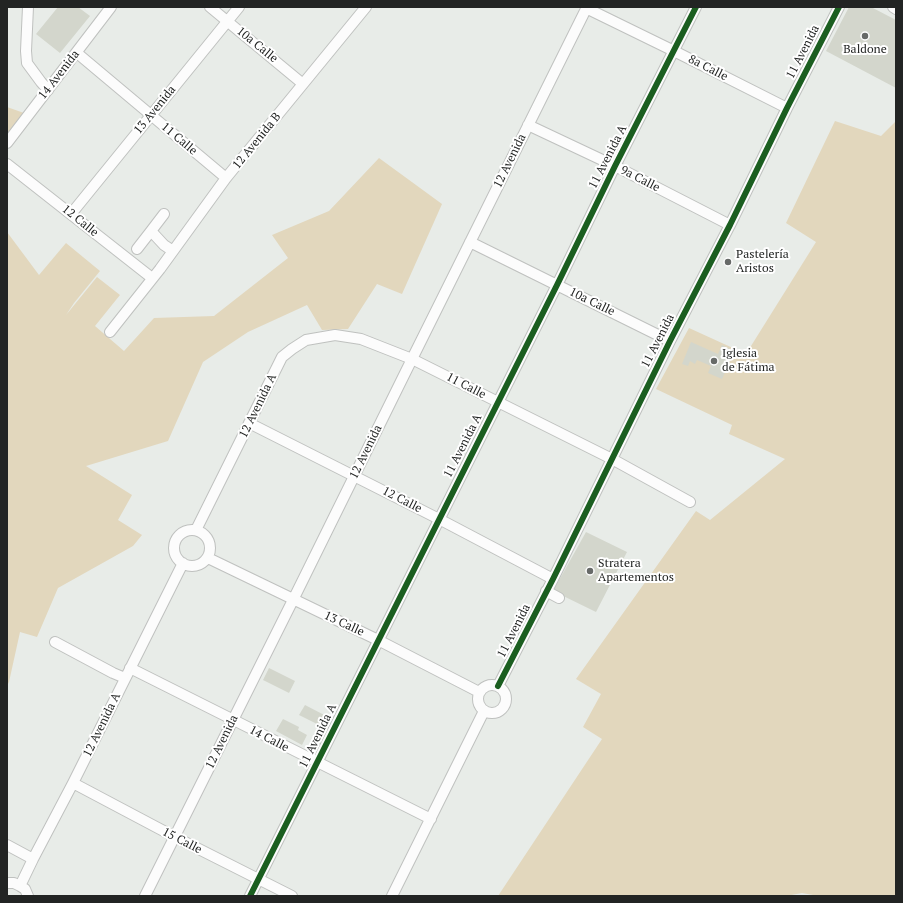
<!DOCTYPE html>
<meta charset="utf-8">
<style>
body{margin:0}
#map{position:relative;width:903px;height:903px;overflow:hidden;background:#e8ece8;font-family:"PT Serif",serif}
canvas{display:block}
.frame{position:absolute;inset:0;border:8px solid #222423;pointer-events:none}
</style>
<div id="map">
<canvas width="903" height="903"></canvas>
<div class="frame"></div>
</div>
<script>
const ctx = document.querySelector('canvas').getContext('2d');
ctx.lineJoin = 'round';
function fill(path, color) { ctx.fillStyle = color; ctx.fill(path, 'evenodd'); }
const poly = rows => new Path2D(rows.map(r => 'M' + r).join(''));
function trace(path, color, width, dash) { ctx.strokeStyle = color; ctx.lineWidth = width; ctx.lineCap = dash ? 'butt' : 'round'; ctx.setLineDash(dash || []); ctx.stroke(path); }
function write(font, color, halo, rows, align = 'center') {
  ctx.font = font + ' "PT Serif",serif'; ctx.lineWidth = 4; ctx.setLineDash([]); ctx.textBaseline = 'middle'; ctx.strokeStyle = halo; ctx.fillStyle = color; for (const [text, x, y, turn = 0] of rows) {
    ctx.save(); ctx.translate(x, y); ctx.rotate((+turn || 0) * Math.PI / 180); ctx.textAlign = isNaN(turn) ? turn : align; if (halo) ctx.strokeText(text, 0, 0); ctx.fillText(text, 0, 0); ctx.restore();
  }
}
const green = poly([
 [7,107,24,113,7,138],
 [835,121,881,136,896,121,896,896,814,896,813,895,802,893,786,896,498,896,602,739,583,727,601,694,576,679,696,511,710,520,785,459,729,434,732,425,656,389,689,328,746,354,816,242,786,223],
 [379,158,442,204,402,294,377,284,348,329,322,330,307,305,248,332,203,362,168,441,86,466,132,495,118,520,142,535,133,546,58,588,37,637,20,632,9,682,7,686,7,232,39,275,66,243,100,271,74,303,66,315,97,277,120,295,95,326,124,351,154,318,214,316,288,258,272,235,329,211]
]);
const building = poly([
 [58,7,78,7,90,16,60,53,36,34],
 [849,7,871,7,896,20,896,88,826,51],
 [691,342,718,354,722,345,734,351,722,379,708,373,711,366,697,360,695,364,690,361,688,366,682,364],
 [586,532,627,552,596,612,553,591],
 [269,668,295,681,289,693,263,680],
 [305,705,332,719,327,729,299,715],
 [283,719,299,727,298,730,307,735,302,745,276,731]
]);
const minor = poly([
 [28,7,26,51,27,63,41,82,48,90],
 [210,7,303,84],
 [893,7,896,9],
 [586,8,674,51,787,108],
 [77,53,226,178],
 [528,125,615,166,730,225],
 [7,143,111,7],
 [7,164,152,278],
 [71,214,239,7],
 [151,231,164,214],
 [470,242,670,341],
 [137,249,151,231,164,245,173,251],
 [110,332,160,269,226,178,366,7],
 [249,423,439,519,553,579],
 [196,530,282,357,292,349,306,340,335,335,361,339,412,359,612,459,690,502],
 '174 548a18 18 0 1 1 36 0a18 18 0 1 1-36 0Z',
 [208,558,378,640,479,692],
 [546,591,559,598],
 [55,642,113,673,125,678],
 [130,668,431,819],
 '478 699a14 14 0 1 1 28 0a14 14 0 1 1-28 0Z',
 [498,686,553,579,670,341,730,225,787,108,839,7],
 [73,783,175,837,292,896],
 [7,845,33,859],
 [7,883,14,883,20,886,25,889,28,896],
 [20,886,33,859,73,783,183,563],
 [145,896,293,600,412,359,587,7],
 [250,896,557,285,615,166,696,7],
 [392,896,484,711]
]);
const cycleway = poly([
 [498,686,553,579,670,341,730,225,787,108,839,7],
 [250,896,557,285,615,166,696,7]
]);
const markers = [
 [865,36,4,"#676a68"],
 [728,262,4,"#676a68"],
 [714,361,4,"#676a68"],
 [590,571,4,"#676a68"]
];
const streetNames = [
 ["10a Calle",257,45,39],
 ["11 Avenida",803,52,-63],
 ["8a Calle",708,68,27],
 ["14 Avenida",59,75,-52],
 ["13 Avenida",155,110,-51],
 ["11 Calle",179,139,40],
 ["12 Avenida B",257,141,-51],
 ["11 Avenida A",608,157,-63],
 ["12 Avenida",510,161,-64],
 ["9a Calle",640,179,27],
 ["12 Calle",80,221,39],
 ["10a Calle",592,302,26],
 ["11 Avenida",658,341,-63],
 ["11 Calle",466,386,27],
 ["12 Avenida A",258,406,-64],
 ["11 Avenida A",463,446,-63],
 ["12 Avenida",366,452,-64],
 ["12 Calle",402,500,27],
 ["13 Calle",344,624,25],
 ["11 Avenida",514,631,-63],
 ["12 Avenida A",102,725,-64],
 ["11 Avenida A",318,736,-64],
 ["14 Calle",269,739,27],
 ["12 Avenida",222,742,-64],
 ["15 Calle",182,841,27]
];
const poiNames = [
 ["Baldone",865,50,"center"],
 ["Pastelería",736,255],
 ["Aristos",736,269],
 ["Iglesia",722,354],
 ["de Fátima",722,368],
 ["Stratera",598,564],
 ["Apartementos",598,578]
];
fill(green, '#e2d7bd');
fill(building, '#d3d6cc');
trace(minor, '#bfc1bf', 12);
trace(minor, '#fcfcfc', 10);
trace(cycleway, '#1b5e20', 6);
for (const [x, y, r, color] of markers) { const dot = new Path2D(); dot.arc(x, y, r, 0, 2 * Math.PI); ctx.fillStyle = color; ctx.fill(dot); trace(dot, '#fff', 1.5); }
write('12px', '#222423', '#fff', streetNames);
write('12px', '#222423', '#fff', poiNames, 'left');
</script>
